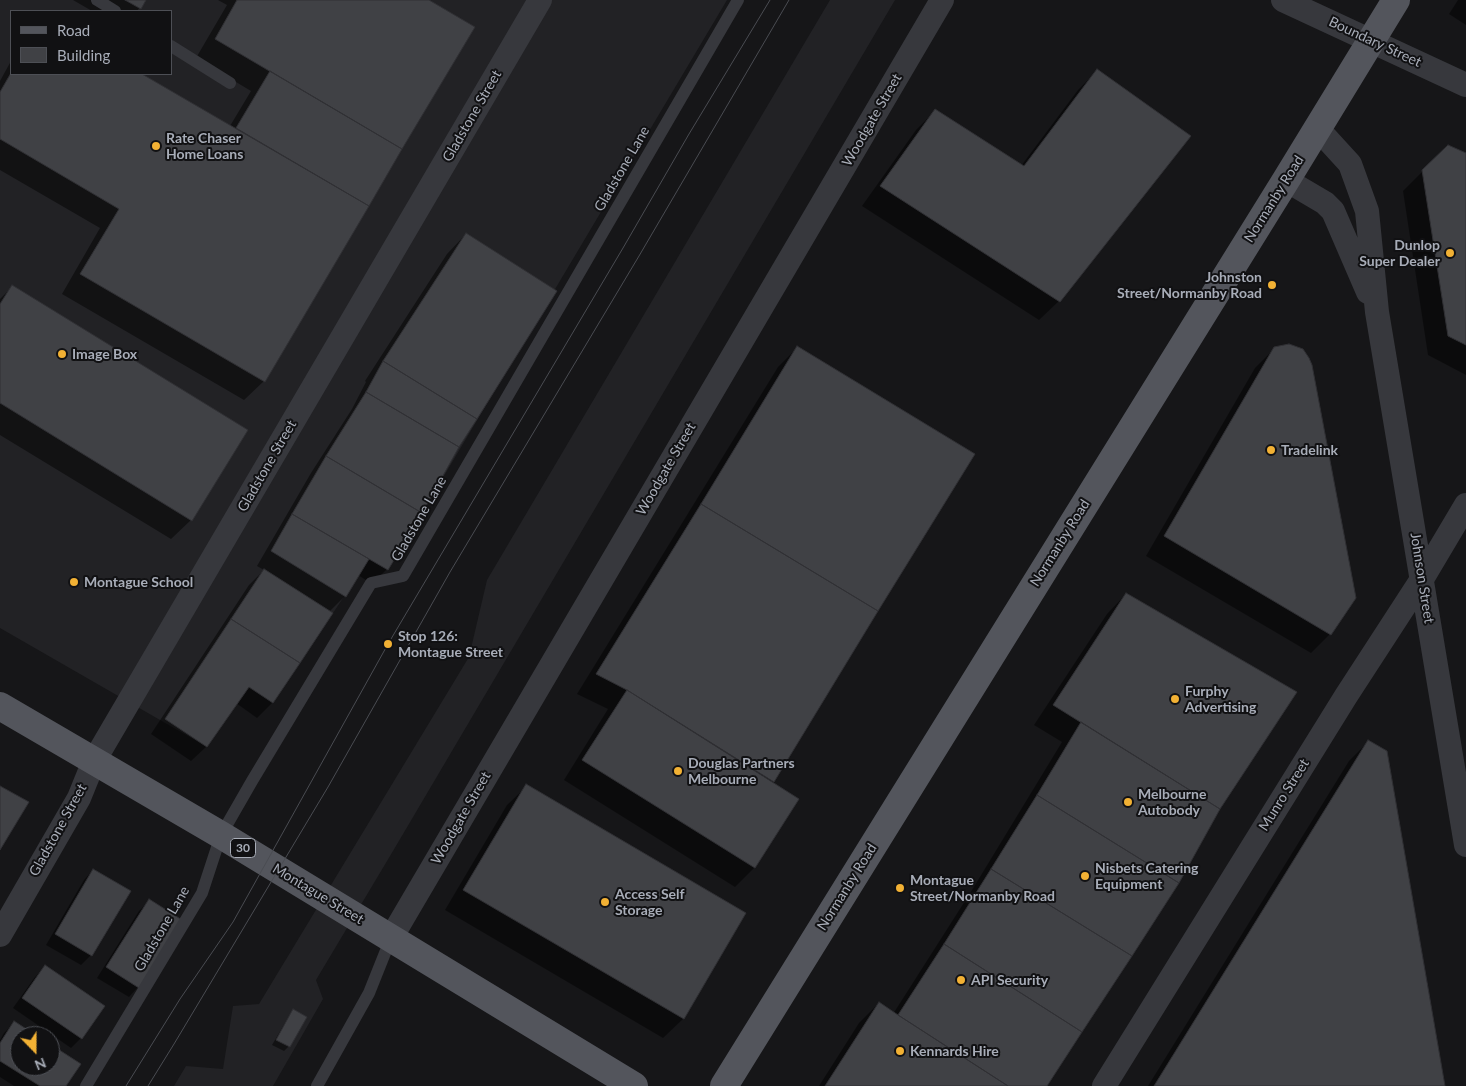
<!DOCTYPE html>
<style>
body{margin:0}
#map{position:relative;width:1466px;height:1086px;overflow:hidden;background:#161618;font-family:Lato,sans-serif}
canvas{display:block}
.legend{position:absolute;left:10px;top:10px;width:162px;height:65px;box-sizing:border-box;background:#111113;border:1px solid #4d4f55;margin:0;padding:6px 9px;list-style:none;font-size:15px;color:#a8adb8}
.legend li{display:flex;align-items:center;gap:10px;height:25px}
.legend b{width:25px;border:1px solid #4d4f55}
.north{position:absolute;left:10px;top:1026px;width:50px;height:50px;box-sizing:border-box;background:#111113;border:1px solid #4d4f55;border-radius:50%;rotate:158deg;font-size:14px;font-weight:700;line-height:20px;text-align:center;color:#a8adb8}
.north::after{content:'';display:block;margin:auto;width:18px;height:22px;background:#f2b134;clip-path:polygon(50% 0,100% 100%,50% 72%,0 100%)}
</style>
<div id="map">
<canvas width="1466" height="1086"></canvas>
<ul class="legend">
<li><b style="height:6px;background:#53555c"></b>Road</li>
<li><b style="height:14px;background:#404145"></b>Building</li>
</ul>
<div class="north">N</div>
</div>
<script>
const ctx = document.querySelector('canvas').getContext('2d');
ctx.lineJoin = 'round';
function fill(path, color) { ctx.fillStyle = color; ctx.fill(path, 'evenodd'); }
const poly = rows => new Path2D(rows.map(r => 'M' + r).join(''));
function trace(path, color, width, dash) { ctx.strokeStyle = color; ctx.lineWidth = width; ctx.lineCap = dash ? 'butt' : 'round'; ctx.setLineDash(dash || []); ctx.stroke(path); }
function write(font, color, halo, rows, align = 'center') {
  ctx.font = font + ' Lato,sans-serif'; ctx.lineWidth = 4; ctx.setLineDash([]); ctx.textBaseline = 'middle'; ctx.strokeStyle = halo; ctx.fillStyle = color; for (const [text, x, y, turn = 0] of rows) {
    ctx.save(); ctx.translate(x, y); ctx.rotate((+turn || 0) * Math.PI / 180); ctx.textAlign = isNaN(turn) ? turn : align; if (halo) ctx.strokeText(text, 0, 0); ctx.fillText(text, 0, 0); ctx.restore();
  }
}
const built = poly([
 [0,0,727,0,388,570,369,559,273,703,248,687,207,747,0,628],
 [11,11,171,11,171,74,11,74],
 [830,0,895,0,393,851,316,980,323,999,273,1086,174,1086,186,1066,223,1069,233,1006,259,1004,469,657,487,580]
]);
const shadow = poly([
 [73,0,145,0,137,11,92,11],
 [218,0,426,0,473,27,264,381,244,400,62,294,100,228,0,170,0,81,11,61,11,74,140,74,230,126,251,91,196,58,227,5],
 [1458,0,1466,0,1466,25,1449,14],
 [1097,71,1059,301,1039,320,862,206,916,130,935,111,1021,166,1078,90],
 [1466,154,1466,375,1428,355,1403,191,1423,171],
 [466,234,474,420,387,569,372,584,358,575,345,596,329,612,331,614,272,703,257,718,236,703,206,747,191,761,151,734,249,585,264,570,257,566,311,473,352,409,366,382,365,381,447,254],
 [12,287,191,520,171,539,0,435,0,299],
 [797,348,973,455,772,783,754,868,735,887,564,780,608,709,577,694,778,367],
 [1275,348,1330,634,1311,653,1146,556,1255,368],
 [1126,594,1219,809,1045,1086,819,1086,859,1023,879,1003,893,1014,972,890,1062,742,1034,725,1107,614],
 [1369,741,1444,1086,1148,1086,1349,761],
 [527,786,745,913,683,1019,663,1038,445,910,507,805],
 [93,870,91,955,81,965,46,945,84,880],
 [149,901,138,987,129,997,97,978,139,911],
 [45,967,103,1006,81,1038,71,1048,13,1008,35,977],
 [293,1011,305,1018,289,1046,284,1051,272,1045,289,1016],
 [14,1023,35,1036,20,1036,20,1066,50,1066,50,1045,65,1086,14,1086,0,1077,0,1040,4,1033]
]);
const building = poly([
 [125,0,146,0,141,9,125,0],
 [237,0,429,0,475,27,402,149,215,39,237,0],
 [1097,69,1191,136,1060,302,880,186,935,109,1024,166,1097,69],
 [270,71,402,149,369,206,236,128,270,71],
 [11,73,142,74,369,206,265,382,80,274,119,209,0,139,0,92,11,73],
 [1448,145,1466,153,1466,345,1448,336,1422,170,1448,145],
 [466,233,557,291,477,419,383,361,466,233],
 [12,285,248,430,192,521,0,403,0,304,12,285],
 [1289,344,1303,349,1309,358,1312,365,1356,598,1331,635,1164,536,1274,347,1289,344],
 [797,346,975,454,878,611,701,504,797,346],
 [383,361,477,419,459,447,366,392,383,361],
 [366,392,459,447,422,513,326,456,366,392],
 [326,456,422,513,388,570,292,514,326,456],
 [701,504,878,611,774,782,627,690,596,674,701,504],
 [292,514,369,559,346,597,271,551,292,514],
 [264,569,333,613,300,663,231,619,264,569],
 [1126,593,1297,692,1220,809,1053,705,1126,593],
 [231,619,300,663,273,703,249,687,207,747,165,719,231,619],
 [627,690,799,799,755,868,582,760,627,690],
 [1081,722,1220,809,1179,883,1037,795,1081,722],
 [1368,740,1387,751,1445,1086,1154,1086,1368,740],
 [526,784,746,913,684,1019,463,890,526,784],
 [0,786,29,802,0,850,0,786],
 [1037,795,1179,883,1132,956,991,869,1037,795],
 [93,869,131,891,92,956,55,934,93,869],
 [991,869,1132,956,1082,1032,944,944,991,869],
 [149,899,182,920,139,988,106,967,149,899],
 [944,944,1082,1032,1047,1086,1008,1086,898,1015,944,944],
 [45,965,105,1006,82,1039,22,998,45,965],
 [879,1002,898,1015,1008,1086,825,1086,879,1002],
 [293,1009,307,1017,290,1047,276,1040,293,1009],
 [14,1021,37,1036,20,1036,20,1066,50,1066,50,1044,81,1064,66,1086,40,1086,0,1061,0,1043,14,1021]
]);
const service = poly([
 [97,0,115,11],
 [171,46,230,83],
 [86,1086,202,893,221,835,252,781,371,583,403,576,738,0],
 [317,1086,369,993,391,938]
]);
const minor = poly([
 [1283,0,1466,85],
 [1318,129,1350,164,1367,211,1377,312,1466,845],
 [1286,180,1325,203,1333,211,1368,292],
 [0,935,79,798,94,761,540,0],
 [391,938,942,0],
 [1104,1086,1346,696,1422,579,1466,505]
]);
const primary = poly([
 [0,706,221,835,634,1086],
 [724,1086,1286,180,1396,0]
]);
const tram = poly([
 [126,1086,180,999,233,922,388,644,623,248,689,134,770,0],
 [148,1086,174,1044,328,787,450,572,639,256,789,0]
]);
const markers = [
 [156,146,5,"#f2b134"],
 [1450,253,5,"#f2b134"],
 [1272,285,5,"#f2b134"],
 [62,354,5,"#f2b134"],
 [1271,450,5,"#f2b134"],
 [74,582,5,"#f2b134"],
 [388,644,5,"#f2b134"],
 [1175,699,5,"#f2b134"],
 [678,771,5,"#f2b134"],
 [1128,802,5,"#f2b134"],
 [1085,876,5,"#f2b134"],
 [900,888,5,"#f2b134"],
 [605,902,5,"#f2b134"],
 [961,980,5,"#f2b134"],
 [900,1051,5,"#f2b134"]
];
const shields = [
 [243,848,25]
];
const shieldNames = [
 ["30",243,848]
];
const streetNames = [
 ["Boundary Street",1375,42,25],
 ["Gladstone Street",472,116,-60],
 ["Woodgate Street",872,120,-60],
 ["Gladstone Lane",622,169,-60],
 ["Normanby Road",1274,199,-58],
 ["Gladstone Street",267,466,-60],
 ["Woodgate Street",666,469,-60],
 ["Gladstone Lane",419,519,-60],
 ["Normanby Road",1060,543,-58],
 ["Johnson Street",1422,578,81],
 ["Munro Street",1284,795,-58],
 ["Woodgate Street",461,818,-60],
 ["Gladstone Street",58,830,-61],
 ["Normanby Road",847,887,-58],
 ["Montague Street",318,894,31],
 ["Gladstone Lane",162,929,-60]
];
const poiNames = [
 ["Rate Chaser",166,138],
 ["Home Loans",166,154],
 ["Dunlop",1440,245,"right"],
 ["Super Dealer",1440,261,"right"],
 ["Johnston",1262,277,"right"],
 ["Street/Normanby Road",1262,293,"right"],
 ["Image Box",72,354],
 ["Tradelink",1281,450],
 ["Montague School",84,582],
 ["Stop 126:",398,636],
 ["Montague Street",398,652],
 ["Furphy",1185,691],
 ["Advertising",1185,707],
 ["Douglas Partners",688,763],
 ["Melbourne",688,779],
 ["Melbourne",1138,794],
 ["Autobody",1138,810],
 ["Nisbets Catering",1095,868],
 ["Equipment",1095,884],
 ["Montague",910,880],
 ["Street/Normanby Road",910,896],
 ["Access Self",615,894],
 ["Storage",615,910],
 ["API Security",971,980],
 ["Kennards Hire",910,1051]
];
fill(built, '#222225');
fill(shadow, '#0007');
fill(building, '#404145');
trace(building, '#303034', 1);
trace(service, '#37383d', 12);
trace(minor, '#37383d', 24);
trace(primary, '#53555c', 28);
trace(tram, '#4a4c52', 1);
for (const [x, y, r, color] of markers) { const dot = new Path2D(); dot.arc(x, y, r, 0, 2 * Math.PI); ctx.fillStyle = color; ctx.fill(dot); trace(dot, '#111113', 2); }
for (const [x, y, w] of shields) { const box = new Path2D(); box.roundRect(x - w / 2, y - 9.5, w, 19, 4); ctx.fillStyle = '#111113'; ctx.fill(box); trace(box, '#a8adb8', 1); }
write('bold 12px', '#a8adb8', null, shieldNames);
write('14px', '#a8adb8', '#111113', streetNames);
write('bold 14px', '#a8adb8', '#111113', poiNames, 'left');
</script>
